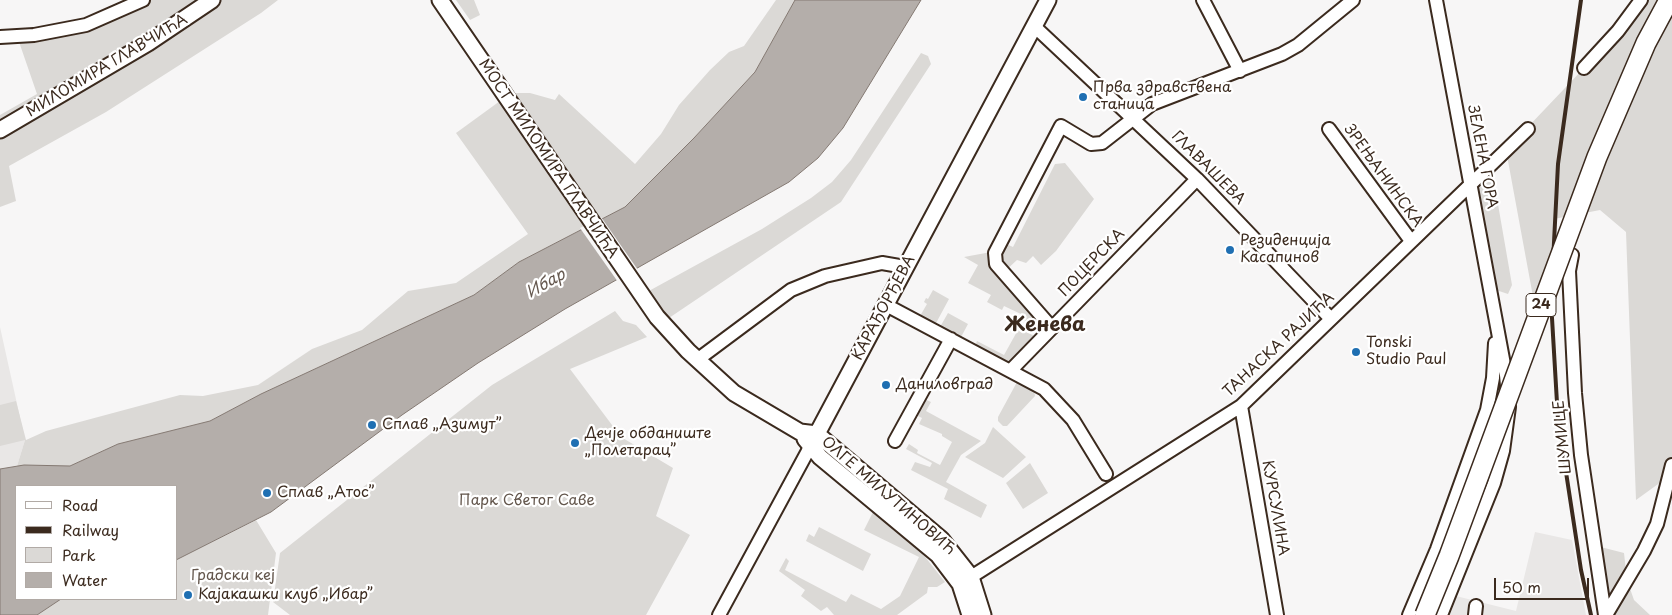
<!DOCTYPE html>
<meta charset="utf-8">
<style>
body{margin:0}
#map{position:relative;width:1672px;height:615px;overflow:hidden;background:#f7f6f6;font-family:"Playpen Sans",sans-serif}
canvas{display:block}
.legend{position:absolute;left:15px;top:485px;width:162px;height:115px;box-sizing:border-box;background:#fff;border:1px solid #b1aaa5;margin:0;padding:6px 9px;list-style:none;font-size:15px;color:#3b2a1e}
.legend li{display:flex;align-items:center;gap:10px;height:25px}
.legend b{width:25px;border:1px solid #b1aaa5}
.scale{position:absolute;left:1494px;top:578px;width:95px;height:22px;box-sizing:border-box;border:2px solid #3b2a1e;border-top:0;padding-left:6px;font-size:15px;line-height:18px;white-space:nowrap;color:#3b2a1e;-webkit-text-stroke:4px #fff;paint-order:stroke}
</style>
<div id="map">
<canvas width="1672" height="615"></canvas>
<ul class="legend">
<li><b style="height:6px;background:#fff"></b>Road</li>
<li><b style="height:6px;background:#3b2a1e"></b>Railway</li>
<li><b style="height:14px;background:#dbd9d6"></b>Park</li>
<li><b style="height:14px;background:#b4aeaa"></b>Water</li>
</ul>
<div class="scale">50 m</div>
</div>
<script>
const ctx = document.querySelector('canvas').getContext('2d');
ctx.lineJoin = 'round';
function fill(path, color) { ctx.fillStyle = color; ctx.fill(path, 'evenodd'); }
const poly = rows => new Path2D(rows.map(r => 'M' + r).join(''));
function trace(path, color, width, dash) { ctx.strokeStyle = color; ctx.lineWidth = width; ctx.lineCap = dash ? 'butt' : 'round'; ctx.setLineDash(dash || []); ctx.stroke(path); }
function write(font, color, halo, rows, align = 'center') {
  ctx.font = font + ' "Playpen Sans",sans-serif'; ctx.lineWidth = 4.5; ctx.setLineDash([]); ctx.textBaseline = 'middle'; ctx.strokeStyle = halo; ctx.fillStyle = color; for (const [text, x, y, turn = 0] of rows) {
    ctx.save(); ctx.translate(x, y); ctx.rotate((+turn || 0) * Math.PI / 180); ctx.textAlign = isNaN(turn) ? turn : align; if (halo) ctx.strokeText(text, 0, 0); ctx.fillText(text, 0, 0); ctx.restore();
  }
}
const built = poly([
 [0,327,25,440,17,466,0,469],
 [1535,532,1572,540,1586,615,1448,615,1456,596,1516,611]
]);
const green = poly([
 [143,0,278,0,261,13,106,112,9,166,16,201,0,207,0,115,37,94,17,36,86,25],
 [456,0,474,0,480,15,470,20],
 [776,0,795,0,755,72,694,138,625,207,519,262,474,295,261,394,210,421,118,444,70,466,17,466,25,440,0,446,0,405,16,401,26,440,46,431,180,395,203,396,258,385,312,349,362,330,408,291,456,283,528,234,456,133,511,93,530,93,555,100,559,94,635,164,661,134,679,105,710,70,729,52,744,46],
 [1641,0,1672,0,1672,474,1636,500,1626,232,1600,210,1554,219,1552,255,1534,302,1506,150,1584,68],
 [921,53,928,56,931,64,841,202,666,320,647,292,762,229,811,198,832,182,851,160],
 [1065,163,1094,199,1056,251,1041,265,1033,256,1026,263,1017,260,1004,272,1042,323,1040,329,1023,320,1023,315,1004,306,1002,310,987,302,991,295,968,283,978,265,964,257,991,252,1004,243,1013,247,1055,164],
 [1491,164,1512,285,1508,294,1490,288,1471,183],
 [933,290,949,299,935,325,920,316,927,304,924,302,926,298,928,299],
 [615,311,623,321,636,325,647,337,570,369,621,437,673,468,656,516,690,535,646,615,290,615,273,602,280,553,492,385],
 [948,313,968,324,960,339,940,327],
 [1019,328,1036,337,1010,362,975,346,977,341,1004,355],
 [1017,382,1034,390,1035,396,1007,426,1003,426,998,421,998,417],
 [924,399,931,402,926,411,981,441,961,455,946,482,987,505,981,518,944,499,948,489,911,470,915,462,930,467,932,463,906,449,909,444,918,450,917,453,940,465,952,442,942,436,942,434,919,424,922,418,914,414],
 [993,427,1026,457,1003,478,965,457,985,443],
 [1030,463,1048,493,1023,509,1006,483],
 [873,512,922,553,945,582,937,587,928,587,927,593,897,615,834,615,827,607,821,611,801,596,805,590,779,571,786,558,789,561,785,570,846,602,851,594,881,609,900,596,919,557,864,530],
 [256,520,276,553,268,615,37,615,61,599,176,599,176,560],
 [819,527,871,554,863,571,806,541,809,534,814,537],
 [1593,545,1624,553,1627,580,1634,600,1650,615,1605,615]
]);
const water = poly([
 [795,0,921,0,843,128,818,158,789,182,565,309,478,363,402,415,271,512,176,560,176,486,16,486,16,599,61,599,37,615,0,615,0,469,24,465,70,466,118,444,210,421,261,394,474,295,519,262,625,207,694,138,755,72,795,0]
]);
const pier = poly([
 [601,217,638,270,618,282,580,228]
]);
const minor = poly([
 [1203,0,1240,71],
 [1436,0,1506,375,1509,407,1503,451,1494,483,1441,615],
 [1034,26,1197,179,1331,319],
 [0,37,34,35,86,25,143,0],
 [1584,68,1618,31,1641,0],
 [1329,129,1411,241],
 [1572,255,1569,271,1575,393,1581,455,1605,615],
 [886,305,1044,389,1073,420,1106,474],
 [1052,328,996,264,995,253,1061,126,1091,144,1102,143,1152,104,1282,54,1298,45,1353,0],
 [697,360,791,290,825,276,882,263,905,267],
 [1011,370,1197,179],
 [1241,406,1277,615],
 [895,441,951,339],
 [963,582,1241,406,1528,129],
 [719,615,810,447],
 [1409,615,1437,549,1487,410,1493,378,1495,343],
 [1475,615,1476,606],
 [1606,615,1644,551,1657,524,1672,465]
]);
const tertiary = poly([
 [440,0,657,317,688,351,734,393,800,432,817,434,941,539,971,577,983,615],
 [0,130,148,43,212,0],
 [805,439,820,457,938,555,960,584,970,615],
 [810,447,1048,0]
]);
const rail = poly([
 [1581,0,1558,164,1551,301,1558,420,1581,570,1591,615]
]);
const primaryBridge = poly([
 [1425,615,1449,556,1597,157,1646,43,1669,0]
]);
const markers = [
 [1083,97,5,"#1f6fb2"],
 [1230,250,5,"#1f6fb2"],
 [1356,352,5,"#1f6fb2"],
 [886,385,5,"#1f6fb2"],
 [372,425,5,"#1f6fb2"],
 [575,443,5,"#1f6fb2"],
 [267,493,5,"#1f6fb2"],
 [188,595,5,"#1f6fb2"]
];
const shields = [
 [1541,305,30]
];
const shieldNames = [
 ["24",1541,305]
];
const streetNames = [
 ["МИЛОМИРА ГЛАВЧИЋА",107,66,-31],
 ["ЗЕЛЕНА ГОРА",1482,157,79],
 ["МОСТ МИЛОМИРА ГЛАВЧИЋА",548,159,56],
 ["ГЛАВАШЕВА",1208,168,45],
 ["ЗРЕЊАНИНСКА",1383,176,54],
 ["ПОЦЕРСКА",1092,263,-46],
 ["КАРАЂОРЂЕВА",884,308,-62],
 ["ТАНАСКА РАЈИЋА",1279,345,-43],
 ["ШУМИЦЕ",1563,437,-96],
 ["ОЛГЕ МИЛУТИНОВИЋ",888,496,41],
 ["КУРСУЛИНА",1275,508,80]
];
const poiNames = [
 ["Прва здравствена",1093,88],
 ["станица",1093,105],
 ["Резиденција",1240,241],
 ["Касапинов",1240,258],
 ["Tonski",1366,343],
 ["Studio Paul",1366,360],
 ["Даниловград",896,385],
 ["Сплав „Азимут”",382,425],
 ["Дечје обданиште",585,434],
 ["„Полетарац”",585,451],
 ["Сплав „Атос”",277,493],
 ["Кајакашки клуб „Ибар”",198,595]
];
const parkNames = [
 ["Парк Светог Саве",527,501],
 ["Градски кеј",233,576]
];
const waterNames = [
 ["Ибар",546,284,-30]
];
const districtNames = [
 ["Женева",1045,325]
];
fill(built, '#e9e7e6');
fill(green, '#dbd9d6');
fill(water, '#b4aeaa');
trace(water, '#847972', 1);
fill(pier, '#f7f6f6');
trace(minor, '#3b2a1e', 16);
trace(tertiary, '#3b2a1e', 19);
trace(minor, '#fff', 12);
trace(tertiary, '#fff', 15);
trace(rail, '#3b2a1e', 4);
trace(primaryBridge, '#3b2a1e', 22, []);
trace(primaryBridge, '#fff', 19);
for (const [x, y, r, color] of markers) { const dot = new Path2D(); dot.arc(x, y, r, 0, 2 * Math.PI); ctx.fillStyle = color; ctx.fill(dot); trace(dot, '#fff', 2); }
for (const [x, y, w] of shields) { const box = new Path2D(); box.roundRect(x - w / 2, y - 11.5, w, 23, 4); ctx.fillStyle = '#fff'; ctx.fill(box); trace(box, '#3b2a1e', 1); }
write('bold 14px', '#3b2a1e', null, shieldNames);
write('15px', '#3b2a1e', '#fff', streetNames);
write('15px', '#3b2a1e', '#fff', poiNames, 'left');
write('15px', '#63564c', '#fff', parkNames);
write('italic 16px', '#65584f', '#fff', waterNames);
write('bold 20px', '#3b2a1e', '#fff', districtNames);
</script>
